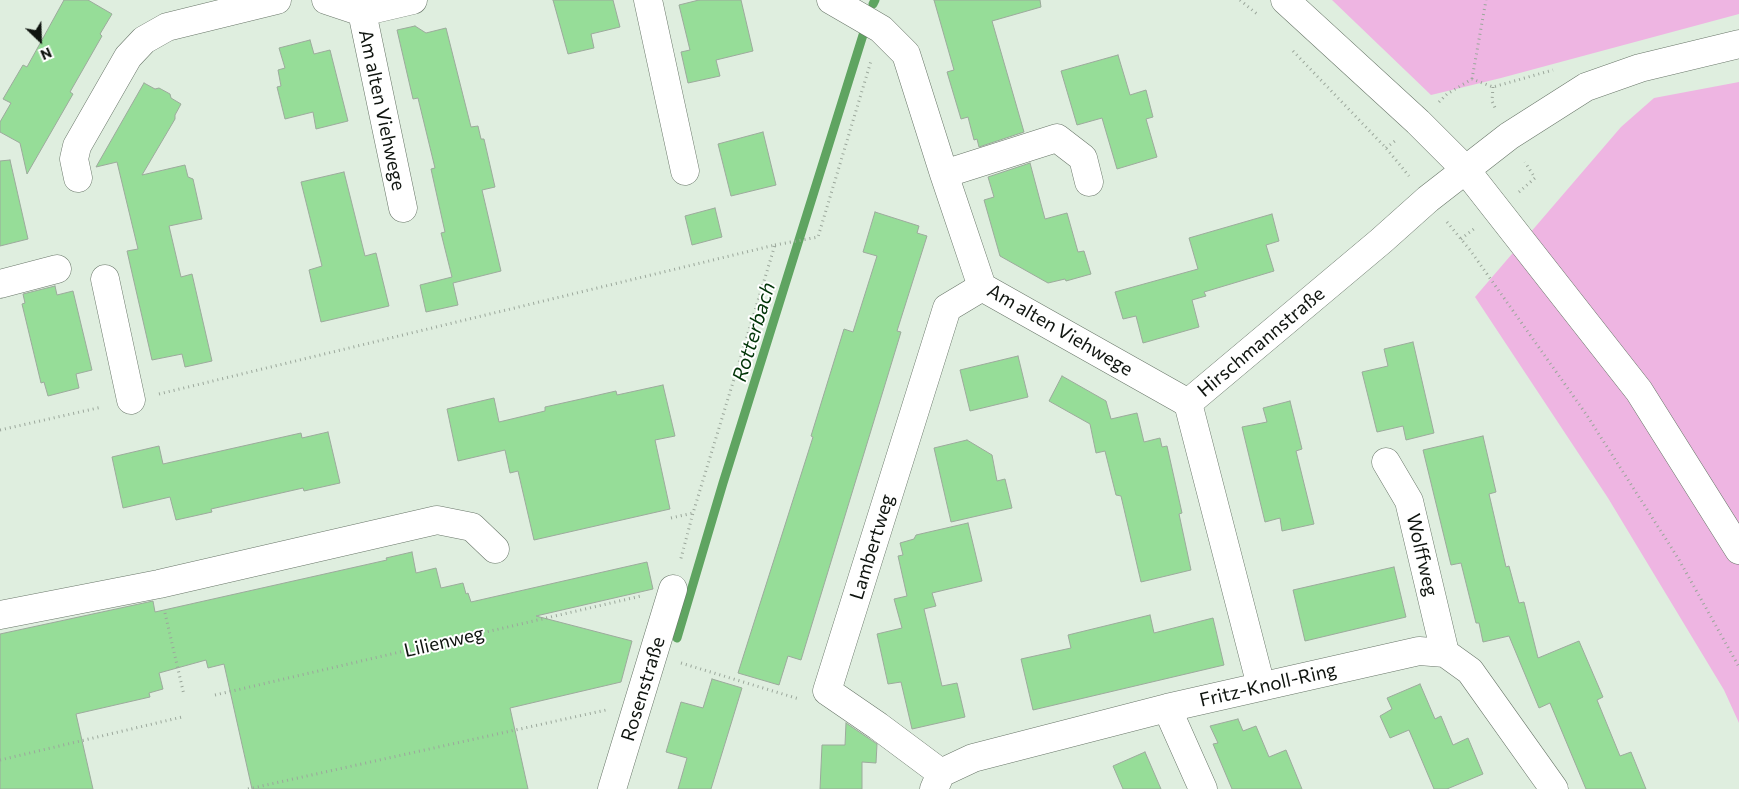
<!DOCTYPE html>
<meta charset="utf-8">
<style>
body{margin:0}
#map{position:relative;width:1739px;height:789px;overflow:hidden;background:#dfeedf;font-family:Commissioner,sans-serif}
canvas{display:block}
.north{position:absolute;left:15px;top:15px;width:50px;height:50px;-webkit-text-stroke:4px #fff;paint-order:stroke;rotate:156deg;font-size:14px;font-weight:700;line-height:20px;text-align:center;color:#0f140f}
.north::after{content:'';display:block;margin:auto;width:18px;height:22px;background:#0f140f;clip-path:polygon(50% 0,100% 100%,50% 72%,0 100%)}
</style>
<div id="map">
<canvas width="1739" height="789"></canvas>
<div class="north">N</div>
</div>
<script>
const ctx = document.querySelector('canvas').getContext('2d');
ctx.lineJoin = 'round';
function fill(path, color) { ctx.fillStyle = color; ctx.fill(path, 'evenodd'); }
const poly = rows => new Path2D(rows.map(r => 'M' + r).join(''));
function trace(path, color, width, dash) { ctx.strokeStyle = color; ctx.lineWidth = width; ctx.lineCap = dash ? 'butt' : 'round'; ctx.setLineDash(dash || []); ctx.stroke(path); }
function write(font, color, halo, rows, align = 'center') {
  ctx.font = font + ' Commissioner,sans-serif'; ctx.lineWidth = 4; ctx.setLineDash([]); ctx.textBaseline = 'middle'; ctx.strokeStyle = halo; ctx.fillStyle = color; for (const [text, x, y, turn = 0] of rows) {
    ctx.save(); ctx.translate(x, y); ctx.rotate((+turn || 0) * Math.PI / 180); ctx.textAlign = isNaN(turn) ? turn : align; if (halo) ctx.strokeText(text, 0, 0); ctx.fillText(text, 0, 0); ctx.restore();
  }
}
const green = poly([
 [1332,0,1739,0,1739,14,1501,78,1431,95],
 [1739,82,1739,723,1724,690,1608,498,1475,297,1621,127,1654,98]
]);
const stream = poly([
 [873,4,875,0],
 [677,638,723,483,863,35]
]);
const building = poly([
 [64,0,88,0,112,14,100,34,102,36,70,92,73,94,27,174,20,143,0,132,0,122,11,103,3,99,23,65,27,67,64,0],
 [553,0,613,0,620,27,591,34,594,48,568,54,553,0],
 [699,0,741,0,753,51,716,60,720,76,688,83,681,52,690,50,679,5,699,0],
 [934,0,1040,0,1041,7,992,21,1024,132,979,147,977,139,974,140,968,117,961,119,947,72,954,70,934,0],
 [415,26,426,33,446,28,471,127,478,126,481,139,484,139,495,187,482,190,501,271,453,283,458,305,426,312,420,285,452,277,441,233,445,232,431,169,435,168,418,98,413,99,397,30,415,26],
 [310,40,314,54,330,50,348,121,316,129,313,112,285,119,277,87,281,86,278,70,285,68,279,48,310,40],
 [1118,55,1130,95,1146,90,1153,117,1146,119,1157,157,1117,169,1102,118,1077,125,1061,71,1118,55],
 [144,83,155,89,159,88,170,94,171,98,181,104,175,115,175,119,142,175,185,165,188,177,193,179,202,219,169,226,181,277,192,274,212,361,185,367,182,354,152,360,127,251,138,249,117,162,96,167,144,83],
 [763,132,776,185,731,196,718,144,763,132],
 [10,160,28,239,0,246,0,161,10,160],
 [1030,163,1045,219,1067,213,1078,252,1084,251,1091,274,1066,281,1065,279,1048,283,1000,256,984,200,994,197,988,177,1030,163],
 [344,172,365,256,376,253,389,306,321,322,309,270,322,266,301,182,344,172],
 [715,208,722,237,692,245,685,216,715,208],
 [875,212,919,226,917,233,927,236,897,331,901,332,801,660,788,656,779,685,738,673,813,437,811,436,844,329,853,332,877,256,863,252,875,212],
 [1272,214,1279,241,1266,245,1274,271,1204,292,1206,296,1192,300,1199,327,1143,343,1136,316,1123,319,1115,292,1198,269,1189,238,1272,214],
 [55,286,57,295,73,291,92,370,76,374,79,388,48,396,44,382,41,383,22,304,25,303,23,294,55,286],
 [1413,342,1434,433,1406,440,1403,426,1377,432,1362,372,1388,366,1384,349,1413,342],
 [1018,356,1028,397,970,411,960,370,1018,356],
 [1062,376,1106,401,1111,419,1137,413,1144,442,1160,438,1162,447,1167,446,1182,513,1179,514,1191,570,1141,582,1121,496,1116,495,1105,451,1096,453,1090,424,1049,401,1062,376],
 [663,385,675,436,655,440,670,509,534,540,518,471,510,473,505,450,458,461,447,409,494,398,499,422,545,411,545,407,581,399,616,391,617,395,663,385],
 [1290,401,1302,449,1296,451,1314,524,1282,531,1280,518,1265,522,1242,427,1267,422,1263,408,1290,401],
 [328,432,340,483,304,491,303,488,211,509,212,512,176,520,170,497,123,508,112,457,159,446,163,464,301,433,302,438,328,432],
 [1483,436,1496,492,1489,494,1506,567,1509,566,1519,603,1524,602,1538,658,1579,641,1603,697,1597,700,1620,756,1631,752,1646,789,1586,789,1550,703,1539,708,1509,636,1483,642,1479,623,1476,623,1461,563,1451,565,1423,450,1483,436],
 [967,440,992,455,997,481,1005,479,1012,508,951,522,934,448,967,440],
 [968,523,982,581,932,593,936,606,924,609,942,686,957,683,965,717,912,729,901,682,888,684,877,634,902,628,894,599,907,596,898,556,903,555,900,543,914,539,916,535,968,523],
 [412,552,416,573,436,568,441,588,463,583,466,594,468,593,471,602,647,562,653,589,536,616,632,641,621,682,510,708,528,789,252,789,224,664,208,668,206,660,159,673,163,689,149,693,150,697,76,714,93,789,0,789,0,634,153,601,155,612,387,560,386,558,412,552],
 [1394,567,1406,617,1305,641,1293,590,1394,567],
 [1150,615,1154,633,1213,618,1224,665,1033,710,1021,659,1071,648,1068,635,1150,615],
 [712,679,742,688,711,789,678,789,687,758,666,752,681,702,703,708,712,679],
 [1420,684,1435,719,1441,716,1453,745,1468,738,1483,774,1447,789,1434,789,1409,730,1390,738,1380,716,1392,709,1387,698,1420,684],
 [1238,719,1243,731,1256,726,1269,757,1286,750,1302,789,1232,789,1213,744,1218,743,1210,726,1238,719],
 [846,723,877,744,876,763,862,762,862,789,820,789,822,745,845,745,846,723],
 [1145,752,1161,789,1123,789,1113,766,1145,752]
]);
const path = poly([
 [1240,0,1257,14],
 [1293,51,1386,148,1409,176],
 [1472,79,1486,0],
 [1493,87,1492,101,1496,110],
 [1439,102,1447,94,1472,79,1493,87,1553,70],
 [1386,148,1395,141],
 [1519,192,1535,178,1525,162],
 [1447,222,1470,250,1586,414,1678,558,1739,667],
 [1461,239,1475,228],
 [775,245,818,237,871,61],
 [159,394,775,245,693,513,680,562],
 [0,430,102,407],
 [671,518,693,513],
 [165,613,184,695],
 [681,663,799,699],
 [215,695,641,596],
 [0,760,182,717],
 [248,789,606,710]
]);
const minor = poly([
 [326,0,362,12,413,0],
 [648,0,685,171],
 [831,0,881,29,906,54,944,174,982,287,1188,403],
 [362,12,403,208],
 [944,174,1057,138,1083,158,1089,182],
 [78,178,74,159,77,146,128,57,144,40,167,27,277,0],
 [105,279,131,400],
 [0,284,57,269],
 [1188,403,1381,241,1428,199,1509,136,1586,87,1640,68,1739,44],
 [1188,403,1261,686],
 [1386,462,1409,501,1445,653],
 [0,615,159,584,437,520,472,527,495,549],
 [1167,708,1203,789],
 [941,773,878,726,827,691,947,308,982,287],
 [612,789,673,589],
 [934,789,941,773,973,758,1167,708,1419,651,1445,653,1470,671,1554,789]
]);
const major = poly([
 [1285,0,1418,122,1465,169,1639,391,1739,550]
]);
const streetNames = [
 ["Am alten Viehwege",382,110,78],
 ["Am alten Viehwege",1060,330,30],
 ["Hirschmannstraße",1261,342,-40],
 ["Lambertweg",872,547,-73],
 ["Wolffweg",1422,555,77],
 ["Lilienweg",444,642,-13],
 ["Fritz-Knoll-Ring",1268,685,-13],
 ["Rosenstraße",643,689,-73]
];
const waterNames = [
 ["Rotterbach",754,332,-73]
];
fill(green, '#eeb5e2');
trace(stream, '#5fa461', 9);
fill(building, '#96dd98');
trace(building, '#9caa9c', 1);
trace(minor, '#697669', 29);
trace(major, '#697669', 29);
trace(path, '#9ba79b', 3, [1, 4]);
trace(minor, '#fff', 28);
trace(major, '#fff', 28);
write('19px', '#0f140f', '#fff', streetNames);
write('italic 20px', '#003407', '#fff', waterNames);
</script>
